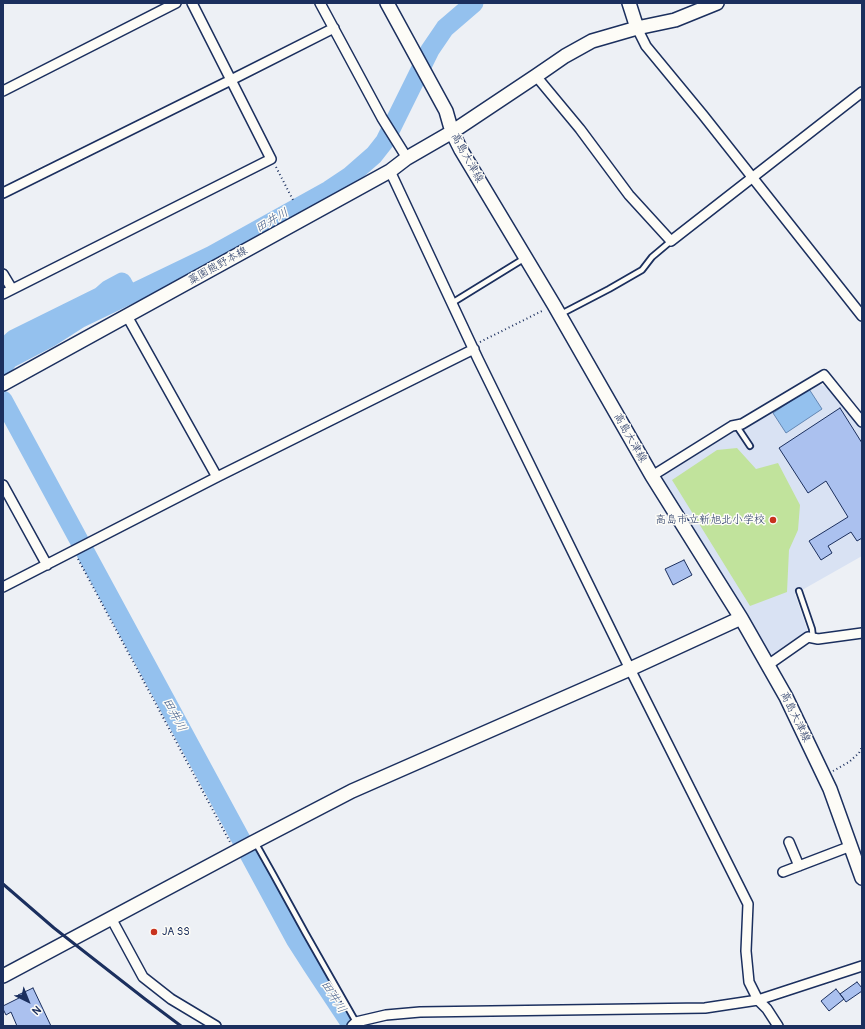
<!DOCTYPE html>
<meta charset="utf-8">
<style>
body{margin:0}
#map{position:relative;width:865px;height:1029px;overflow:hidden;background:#edf0f5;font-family:Pangolin,sans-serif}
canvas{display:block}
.frame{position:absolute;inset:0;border:4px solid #1b2f5e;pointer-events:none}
.north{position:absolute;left:8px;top:981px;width:40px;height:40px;-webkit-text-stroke:3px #fdfcf7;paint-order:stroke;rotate:137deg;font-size:11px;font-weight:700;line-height:16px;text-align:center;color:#1b2f5e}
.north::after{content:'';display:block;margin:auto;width:14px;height:18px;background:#1b2f5e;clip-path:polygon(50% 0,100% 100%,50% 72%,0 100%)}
</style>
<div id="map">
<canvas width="865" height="1029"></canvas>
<div class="frame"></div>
<div class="north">N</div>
</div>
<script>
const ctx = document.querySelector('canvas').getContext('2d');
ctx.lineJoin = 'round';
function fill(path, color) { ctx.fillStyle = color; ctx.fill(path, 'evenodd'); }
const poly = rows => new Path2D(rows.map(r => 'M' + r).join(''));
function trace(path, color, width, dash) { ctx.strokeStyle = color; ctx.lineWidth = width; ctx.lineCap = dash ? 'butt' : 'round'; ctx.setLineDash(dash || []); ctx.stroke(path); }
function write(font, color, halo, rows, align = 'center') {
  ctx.font = font + ' Pangolin,"Klee One",sans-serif'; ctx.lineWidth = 3; ctx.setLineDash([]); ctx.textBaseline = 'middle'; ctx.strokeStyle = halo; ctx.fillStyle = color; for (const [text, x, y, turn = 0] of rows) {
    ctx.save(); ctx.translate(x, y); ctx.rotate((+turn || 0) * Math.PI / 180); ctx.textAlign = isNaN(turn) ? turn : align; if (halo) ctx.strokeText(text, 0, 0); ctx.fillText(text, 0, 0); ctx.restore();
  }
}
const built = poly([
 [821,385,828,387,862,430,862,556,795,594,808,632,770,657,661,480,666,473,736,430,811,386]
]);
const green = poly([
 [737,448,756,469,778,463,800,505,798,530,789,550,787,592,750,606,672,480,717,450]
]);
const water = poly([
 [809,389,822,409,786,433,773,413,809,389]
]);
const river = poly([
 [3,349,14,339,101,296,109,289,122,282,129,295],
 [3,367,9,359,51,337,79,319,212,255,329,190,350,176,374,155,385,141,430,50,445,28,474,3],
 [3,400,295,939,313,967,352,1026]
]);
const building = poly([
 [840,408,862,443,862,538,857,541,851,532,828,546,832,553,821,560,809,541,848,517,826,481,808,493,779,448,840,408],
 [684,560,692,575,673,585,665,569,684,560],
 [857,982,862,988,862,991,846,1002,840,994,857,982],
 [33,988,51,1026,17,1026,11,1012,6,1015,3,1009,3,1006,19,998,18,995,33,988],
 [836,989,844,999,829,1011,821,1001,836,989]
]);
const path = poly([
 [276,167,293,200],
 [480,342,544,310],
 [78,559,230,842],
 [833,771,849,762,859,753,862,747]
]);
const lane = poly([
 [452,303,525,258],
 [561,314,609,289,642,270,652,257,671,241],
 [736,425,750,446],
 [799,591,812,629,813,638],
 [255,842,273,874,306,934,356,1022]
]);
const street = poly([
 [320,3,382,118,407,158],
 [637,28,646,46,703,115,862,316],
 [536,76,580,129,629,195,671,241,862,92],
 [3,91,176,3],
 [390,171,478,359,630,669,748,904,746,951,749,982,758,1000,767,1009,778,1026],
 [3,193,231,80,334,28],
 [3,274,12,289],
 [3,294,271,159,192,3],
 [127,316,217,477],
 [652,476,732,426,742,424,824,375,862,422],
 [3,485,47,565],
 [3,587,217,477,474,349],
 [768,665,808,637,818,639,862,633],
 [789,842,799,866],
 [783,872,851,846],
 [111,918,143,977,171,999,216,1026],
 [352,1026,356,1022,386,1015,420,1012,705,1008,758,1000,862,966]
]);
const secondary = poly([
 [387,3,446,111,452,132,461,150,554,305,652,476,741,618,786,697,830,789,862,878],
 [629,3,637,28],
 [3,384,390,171,407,158,452,132,536,76,565,56,592,41,637,28,675,20,717,3],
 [3,976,252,843,352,791,630,669,741,618]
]);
const rail = poly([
 [3,884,54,928,145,999,181,1026]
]);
const markers = [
 [773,520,4,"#c8321e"],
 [154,932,4,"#c8321e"]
];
const streetNames = [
 ["高島大津線",467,158,61],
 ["藁園熊野本線",218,266,-29],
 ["高島大津線",630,438,60],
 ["高島大津線",795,717,64]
];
const poiNames = [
 ["高島市立新旭北小学校",765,520],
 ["JA SS",162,932,"left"]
];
const waterNames = [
 ["田井川",272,221,-30],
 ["田井川",174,715,62],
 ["田井川",333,997,57]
];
fill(built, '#d9e2f3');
fill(green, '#c1e39c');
fill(water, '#94c1ee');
trace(water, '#6487b4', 1);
trace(river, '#94c1ee', 19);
fill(building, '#abc1ef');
trace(building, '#1b2f5e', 1);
trace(lane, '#1b2f5e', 8);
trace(street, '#1b2f5e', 12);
trace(secondary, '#1b2f5e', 16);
trace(path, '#1b2f5e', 2, [1, 3]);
trace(lane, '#fdfcf7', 4.5);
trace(street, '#fdfcf7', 9);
trace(secondary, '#fdfcf7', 13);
trace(rail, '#1b2f5e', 3);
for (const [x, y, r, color] of markers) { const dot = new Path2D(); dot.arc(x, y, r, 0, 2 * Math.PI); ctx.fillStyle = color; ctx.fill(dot); trace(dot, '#fdfcf7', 1.5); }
write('11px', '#1b2f5e', '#fdfcf7', streetNames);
write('11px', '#1b2f5e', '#fdfcf7', poiNames, 'right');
write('italic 12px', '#3f5b89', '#fdfcf7', waterNames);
</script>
